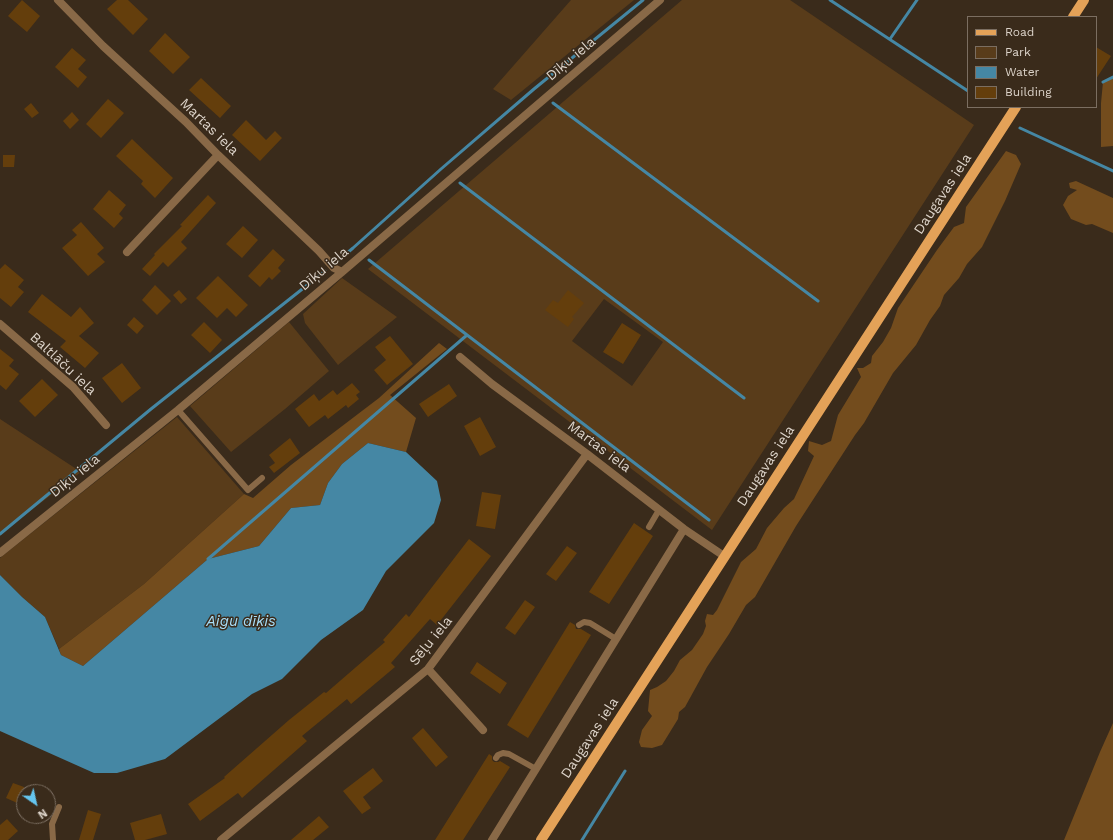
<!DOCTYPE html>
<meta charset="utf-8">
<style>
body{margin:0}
#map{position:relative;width:1113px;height:840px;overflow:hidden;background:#3a2b1b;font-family:"Work Sans",sans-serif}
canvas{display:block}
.legend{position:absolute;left:967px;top:16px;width:130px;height:92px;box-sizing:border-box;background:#3a2b1b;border:1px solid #7b6e61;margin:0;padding:5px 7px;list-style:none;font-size:12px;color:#dcd3c9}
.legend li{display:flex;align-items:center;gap:8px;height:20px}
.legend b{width:20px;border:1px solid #7b6e61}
.north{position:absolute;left:16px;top:784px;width:40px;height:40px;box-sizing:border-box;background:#3a2b1b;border:1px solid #7b6e61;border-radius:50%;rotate:146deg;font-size:11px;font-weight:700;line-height:16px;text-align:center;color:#dcd3c9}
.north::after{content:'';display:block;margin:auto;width:14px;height:18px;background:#65c5ee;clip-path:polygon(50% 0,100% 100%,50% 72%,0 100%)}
</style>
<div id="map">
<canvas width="1113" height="840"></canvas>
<ul class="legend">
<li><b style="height:5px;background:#e4a258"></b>Road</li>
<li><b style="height:11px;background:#593c1a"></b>Park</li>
<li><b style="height:11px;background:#4587a4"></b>Water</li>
<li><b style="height:11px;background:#643e0c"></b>Building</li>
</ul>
<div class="north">N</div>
</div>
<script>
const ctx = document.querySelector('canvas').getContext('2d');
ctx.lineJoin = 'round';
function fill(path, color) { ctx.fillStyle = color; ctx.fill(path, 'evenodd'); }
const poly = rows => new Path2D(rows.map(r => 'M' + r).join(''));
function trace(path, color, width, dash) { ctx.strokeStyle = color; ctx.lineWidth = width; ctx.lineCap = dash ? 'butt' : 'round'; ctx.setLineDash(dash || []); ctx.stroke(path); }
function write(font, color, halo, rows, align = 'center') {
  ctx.font = font + ' "Work Sans",sans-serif'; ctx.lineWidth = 3; ctx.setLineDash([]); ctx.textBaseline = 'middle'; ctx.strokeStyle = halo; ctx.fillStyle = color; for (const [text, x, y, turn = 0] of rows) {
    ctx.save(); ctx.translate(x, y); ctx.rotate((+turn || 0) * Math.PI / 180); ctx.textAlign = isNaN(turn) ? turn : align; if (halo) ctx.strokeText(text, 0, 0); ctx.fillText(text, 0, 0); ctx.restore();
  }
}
const green = poly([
 [571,0,634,0,511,100,493,89],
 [682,0,790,0,974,125,712,530,368,269],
 [604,299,663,342,632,386,572,341],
 [342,278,397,317,338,365,305,323,303,314],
 [289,322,329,371,285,409,231,452,190,406],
 [177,417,244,494,144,584,59,649,45,617,22,597,0,575,0,558],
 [0,419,81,472,0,534]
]);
const forest = poly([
 [1113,77,1113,146,1101,147,1101,103,1103,82],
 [1006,151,1016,155,1021,164,1005,201,982,247,967,264,959,278,944,295,940,306,930,320,916,345,893,373,864,423,855,435,796,526,755,597,746,605,729,634,707,667,685,707,679,712,678,719,662,745,652,748,641,747,639,742,642,730,652,716,648,711,650,690,657,687,666,681,674,671,680,660,692,650,703,634,706,626,705,621,707,614,713,615,717,610,741,562,756,549,767,528,784,508,794,499,814,456,808,451,809,441,822,445,831,441,838,415,861,377,857,368,863,368,871,363,872,356,883,342,891,328,898,308,937,250,954,227,964,223,966,207],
 [1076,181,1113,198,1113,233,1092,224,1086,225,1071,219,1063,205,1068,196,1077,190,1070,188,1069,183],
 [439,343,447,349,390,395,416,418,406,452,368,443,342,464,328,483,320,505,291,508,259,546,208,559,83,666,61,655,59,649,144,584,244,494,253,498,291,465,379,398],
 [1113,723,1113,840,1064,840,1100,752]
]);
const water = poly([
 [368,443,406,452,437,481,441,500,434,523,386,571,363,610,321,640,282,679,252,694,165,759,117,773,94,773,0,731,0,575,22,597,45,617,61,655,83,666,208,559,259,546,291,508,320,505,328,483,342,464]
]);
const stream = poly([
 [830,0,968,91],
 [890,39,917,0],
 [1103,82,1113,77],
 [553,103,818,301],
 [1020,128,1113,171],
 [460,183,744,398],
 [339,260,353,248,441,169,534,89,643,0],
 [369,260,709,520],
 [0,534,151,409,325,271],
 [208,559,467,335],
 [582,840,625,771]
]);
const building = poly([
 [22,0,40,16,27,32,8,16],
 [117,0,128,0,148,19,133,35,107,9],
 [165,33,190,57,173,74,149,51],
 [1096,47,1111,56,1096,79],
 [72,48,86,60,78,69,87,77,78,88,55,67],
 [201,78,231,106,220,118,189,90],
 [108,99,124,113,101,138,86,124],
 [31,103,39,113,32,118,24,109],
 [72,112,79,120,70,129,63,121],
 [246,120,266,140,275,131,282,138,260,161,232,135],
 [132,139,173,178,155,198,141,184,143,181,116,156],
 [3,155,15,155,14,167,3,167],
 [109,190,126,205,119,214,123,218,114,228,93,209],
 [208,195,216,203,181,242,187,248,168,267,163,262,150,276,142,269,155,255,154,254,182,226,180,225],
 [81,222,104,248,97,254,105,262,88,276,62,248,77,235,72,230],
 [243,226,258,240,242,258,226,244],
 [273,249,285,260,278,268,281,271,272,280,269,277,260,287,248,276],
 [5,264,24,280,18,287,24,292,11,307,0,298,0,269],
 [218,276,248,305,236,317,227,308,217,318,196,298],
 [155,285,171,301,157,315,142,300],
 [179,290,187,299,181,304,173,295],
 [568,290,584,303,572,317,574,319,568,327,545,310,553,300,558,303],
 [42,294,71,317,80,307,94,323,79,336,99,353,85,368,60,347,66,341,28,312],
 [134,317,144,326,137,334,127,325],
 [204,322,222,340,210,353,191,335],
 [622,323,641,335,623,364,603,352],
 [390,336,413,364,387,385,374,370,386,360,375,347],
 [0,349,14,360,9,366,19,374,6,390,0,385],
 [122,363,141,388,122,403,102,378],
 [42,379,58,395,35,417,19,401],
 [352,383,360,392,356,395,359,399,348,408,346,405,328,419,325,415,309,427,295,409,314,394,319,401,333,390,337,395],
 [449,384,457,396,428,417,419,404],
 [480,417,496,447,480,456,464,426],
 [290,438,300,453,274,473,269,467,275,463,269,455],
 [482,492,501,495,495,529,476,526],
 [634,523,653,536,609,604,589,592],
 [469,539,491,556,437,625,430,619,391,663,395,667,351,704,347,699,302,736,307,741,242,798,238,793,200,821,188,804,225,778,224,777,289,720,324,692,326,693,385,642,383,640,406,614,409,617],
 [567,546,577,553,556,581,546,574],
 [525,600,535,607,515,635,505,628],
 [570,622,575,625,576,629,581,629,591,635,528,738,507,725],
 [477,662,507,683,500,694,470,673],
 [423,728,448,757,436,767,412,738],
 [489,754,492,756,492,760,494,762,498,762,500,761,510,767,463,840,435,840],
 [373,768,383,781,363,797,371,808,362,814,343,791],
 [13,783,24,787,24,806,6,798],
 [88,810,101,814,93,840,79,840],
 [161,814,167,834,145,840,135,840,130,823],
 [319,816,329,827,313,840,291,840],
 [7,819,18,831,8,840,0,840,0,825]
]);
const lane = poly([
 [178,410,248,490,262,478],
 [649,527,659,510],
 [579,625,584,622,590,623,616,639],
 [496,758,498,755,503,753,509,754,536,769],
 [53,840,52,824,59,807]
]);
const street = poly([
 [58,0,103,46,186,122,218,155,319,251,334,268,342,272],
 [127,252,218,155],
 [0,324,73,387,106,425],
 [460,357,492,384,587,454,684,529,724,556],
 [0,553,178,410,342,272,660,0],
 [428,669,483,730],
 [221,840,428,669,587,454],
 [492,840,684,529]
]);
const primary = poly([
 [1073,17,1084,0],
 [541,840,1016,107]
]);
const streetNames = [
 ["Dīķu iela",571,59,-40],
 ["Martas iela",209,127,44],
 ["Daugavas iela",943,194,-57],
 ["Dīķu iela",324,269,-40],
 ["Baltlāču iela",63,364,43],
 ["Martas iela",599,447,37],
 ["Daugavas iela",766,466,-57],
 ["Dīķu iela",75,476,-39],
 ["Sēļu iela",431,641,-51],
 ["Daugavas iela",590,738,-57]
];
const waterNames = [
 ["Aigu dīķis",241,622]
];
fill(green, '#593c1a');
fill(forest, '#734c1d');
fill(water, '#4587a4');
trace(stream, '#4587a4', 3);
fill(building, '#643e0c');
trace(lane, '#896947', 6);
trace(street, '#896947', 8);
trace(primary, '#e4a258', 10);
write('14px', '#dcd3c9', '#3a2b1b', streetNames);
write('italic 15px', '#a8def8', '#3a2b1b', waterNames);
</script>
